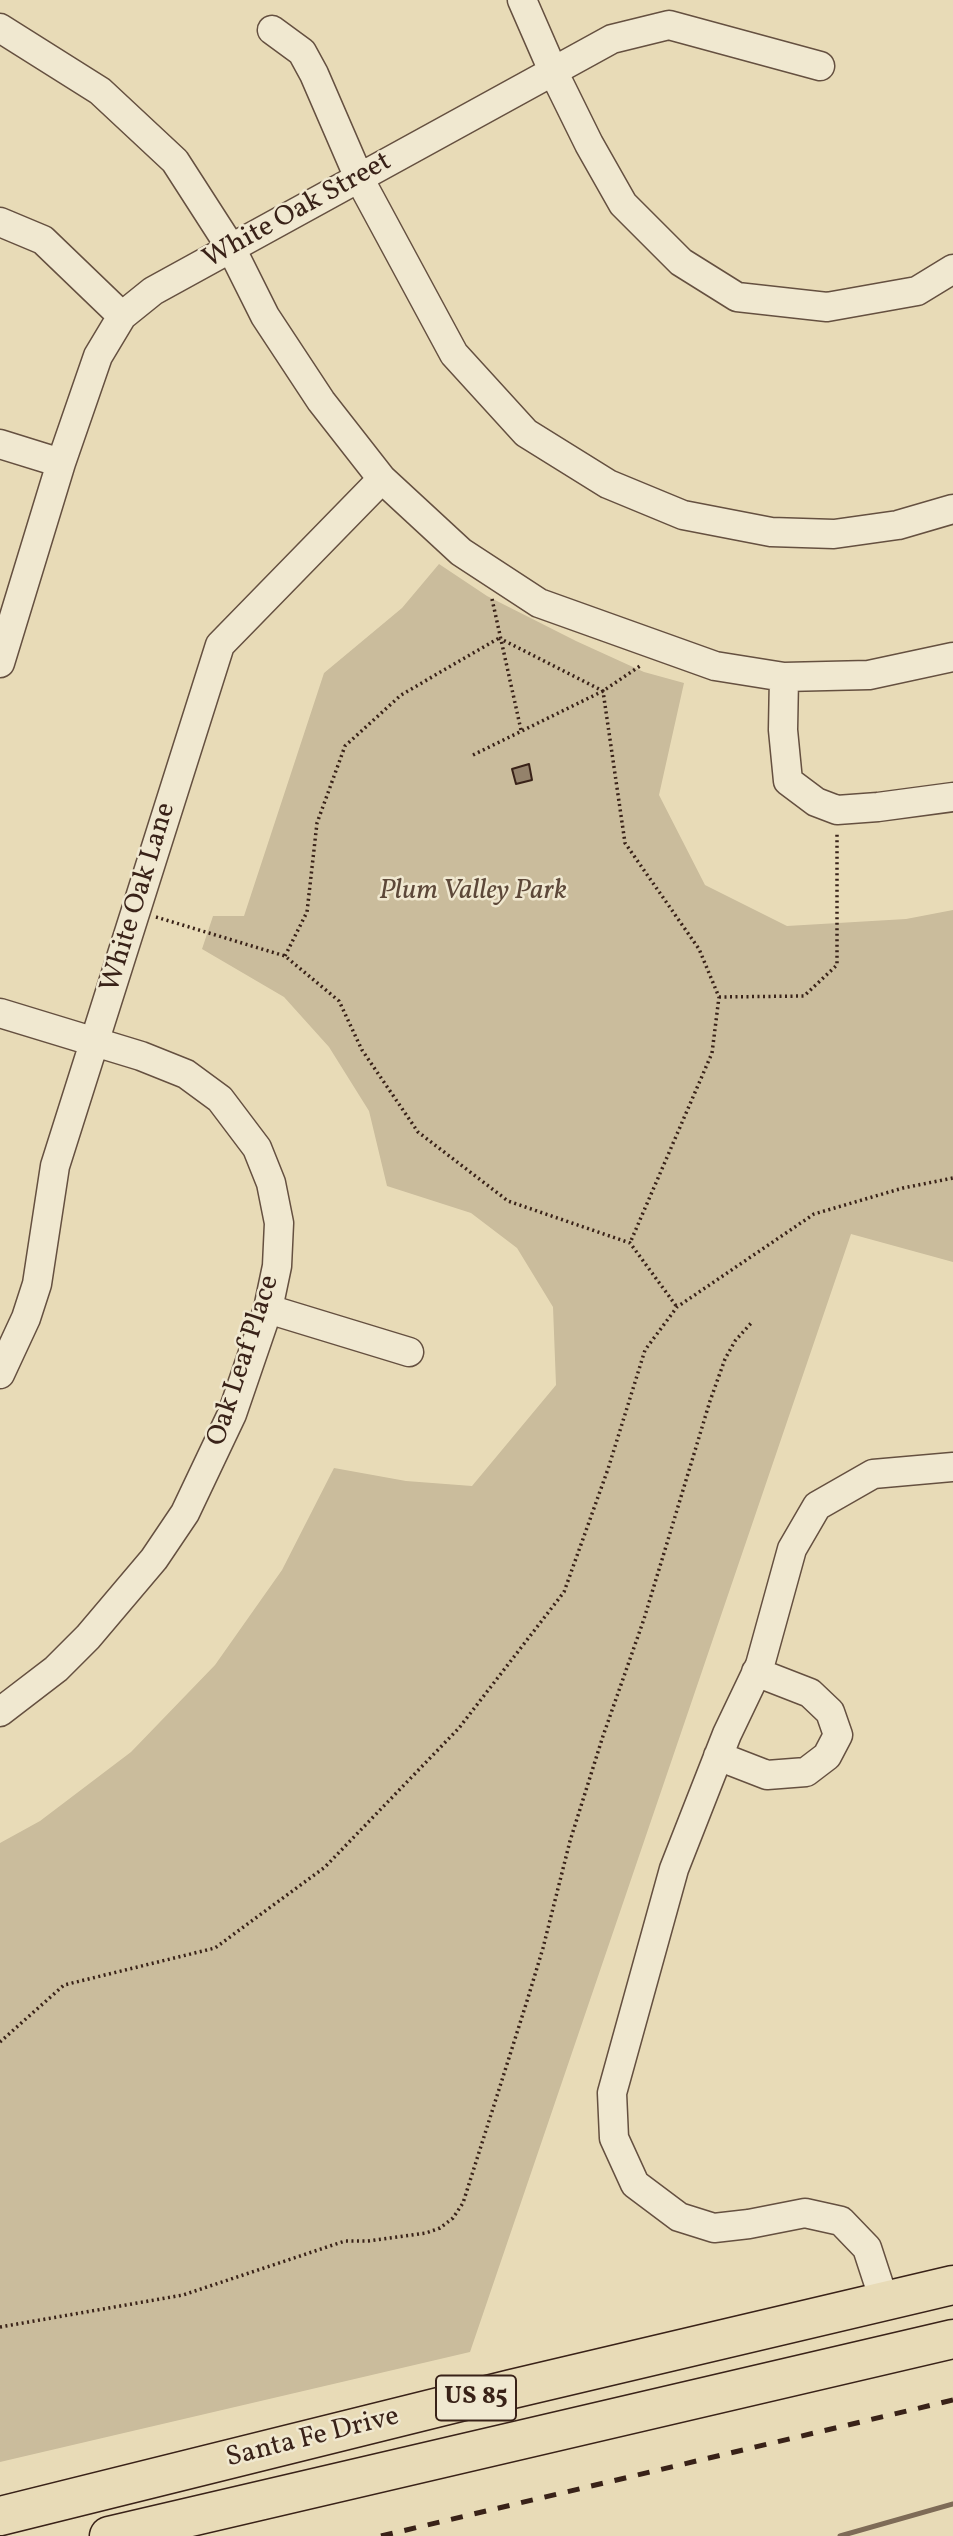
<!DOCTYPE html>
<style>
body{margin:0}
canvas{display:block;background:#e8dbb7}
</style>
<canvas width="953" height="2536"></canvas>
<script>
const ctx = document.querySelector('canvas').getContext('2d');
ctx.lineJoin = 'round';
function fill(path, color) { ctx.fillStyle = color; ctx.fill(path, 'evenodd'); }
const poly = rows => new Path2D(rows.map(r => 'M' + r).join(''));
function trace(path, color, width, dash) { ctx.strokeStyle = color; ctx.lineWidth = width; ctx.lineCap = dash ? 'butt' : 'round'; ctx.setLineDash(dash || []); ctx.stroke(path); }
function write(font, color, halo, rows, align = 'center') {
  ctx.font = font + ' Vollkorn,serif'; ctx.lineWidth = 5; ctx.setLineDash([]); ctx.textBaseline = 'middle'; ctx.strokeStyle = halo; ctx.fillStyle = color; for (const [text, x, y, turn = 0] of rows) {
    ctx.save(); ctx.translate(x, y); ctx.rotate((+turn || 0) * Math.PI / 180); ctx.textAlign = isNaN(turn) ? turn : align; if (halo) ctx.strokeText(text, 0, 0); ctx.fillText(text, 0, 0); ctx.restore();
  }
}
const green = poly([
 [439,564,487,596,576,641,644,672,684,683,659,795,705,885,787,926,906,919,953,910,953,1262,851,1234,470,2352,0,2462,0,1843,40,1821,131,1752,215,1665,282,1570,334,1468,406,1481,472,1486,556,1385,553,1307,517,1248,471,1213,387,1186,369,1111,329,1047,284,997,202,949,213,916,244,916,324,673,402,608]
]);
const stream = poly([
 [840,2536,953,2504]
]);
const building = poly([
 [529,764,532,780,516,784,512,769,529,764]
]);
const path = poly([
 [492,599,521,730],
 [499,638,603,691,625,843,699,949,719,997,712,1053,630,1243],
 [473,755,603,691,640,666],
 [156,917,285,956,339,1001,362,1050,418,1132,508,1201,630,1243,677,1307],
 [285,956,307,912,317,823,345,746,401,695,499,638],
 [719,997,804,996,837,965,837,832],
 [0,2042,64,1985,215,1948,325,1867,459,1728,564,1592,608,1469,645,1350,677,1307,814,1214,903,1188,953,1178],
 [0,2327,183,2295,345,2241,368,2241,426,2233,440,2228,453,2218,463,2203,527,2001,543,1948,570,1841,603,1736,644,1619,710,1401,725,1359,735,1341,753,1321]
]);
const minor = poly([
 [522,0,553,71,589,144,623,204,681,262,737,297,827,307,917,291,953,269],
 [0,28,100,91,175,161,231,248,265,316,321,401,382,479,461,552,539,603,715,666,784,677,869,675,953,657],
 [272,30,302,52,314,74,359,178,454,354,526,433,608,484,683,515,771,532,834,534,898,525,953,509],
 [0,222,43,240,122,316],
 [0,444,61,463],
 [0,663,61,463,98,356,122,316,153,291,612,39,669,25,820,66],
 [784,677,783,730,788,781,816,802,837,810,878,807,953,797],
 [0,1013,141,1056,186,1074,220,1099,257,1148,271,1183,279,1223,277,1266,268,1309,232,1414,185,1513,154,1559,88,1637,56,1669,0,1712],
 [268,1309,409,1352],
 [0,1374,26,1318,37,1284,55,1166,220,645,382,479],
 [718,1756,767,1775,806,1772,827,1756,838,1735,830,1712,810,1693,756,1672],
 [884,2300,867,2248,841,2221,805,2213,749,2224,714,2228,679,2217,635,2184,614,2138,612,2093,674,1869,727,1734,760,1665,792,1549,817,1506,873,1474,953,1467]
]);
const highway = poly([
 [0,2516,512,2389,953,2285],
 [109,2536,953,2339]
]);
const rail = poly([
 [381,2536,953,2400]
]);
const shields = [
 [476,2398,80]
];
const shieldNames = [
 ["US 85",476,2398]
];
const streetNames = [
 ["White Oak Street",298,212,-29],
 ["White Oak Lane",140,898,-73],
 ["Oak Leaf Place",245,1361,-72],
 ["Santa Fe Drive",313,2439,-14]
];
const parkNames = [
 ["Plum Valley Park",473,893]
];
fill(green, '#cabc9c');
trace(stream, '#7e6b57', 5);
fill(building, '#94826b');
trace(building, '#392218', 2);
trace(minor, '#655040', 31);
trace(highway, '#392218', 41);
trace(path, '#392218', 3.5, [2, 3.5]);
trace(minor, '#f0e8d0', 28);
trace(highway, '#e8dbb7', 38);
trace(rail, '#392218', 5, [12, 12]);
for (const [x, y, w] of shields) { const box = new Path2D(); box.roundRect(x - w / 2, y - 22.5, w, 45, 5); ctx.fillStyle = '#f0e8d0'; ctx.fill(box); trace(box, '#392218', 2); }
write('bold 26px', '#392218', null, shieldNames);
write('28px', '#392218', '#f0e8d0', streetNames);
write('italic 28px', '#5d4839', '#f0e8d0', parkNames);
</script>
